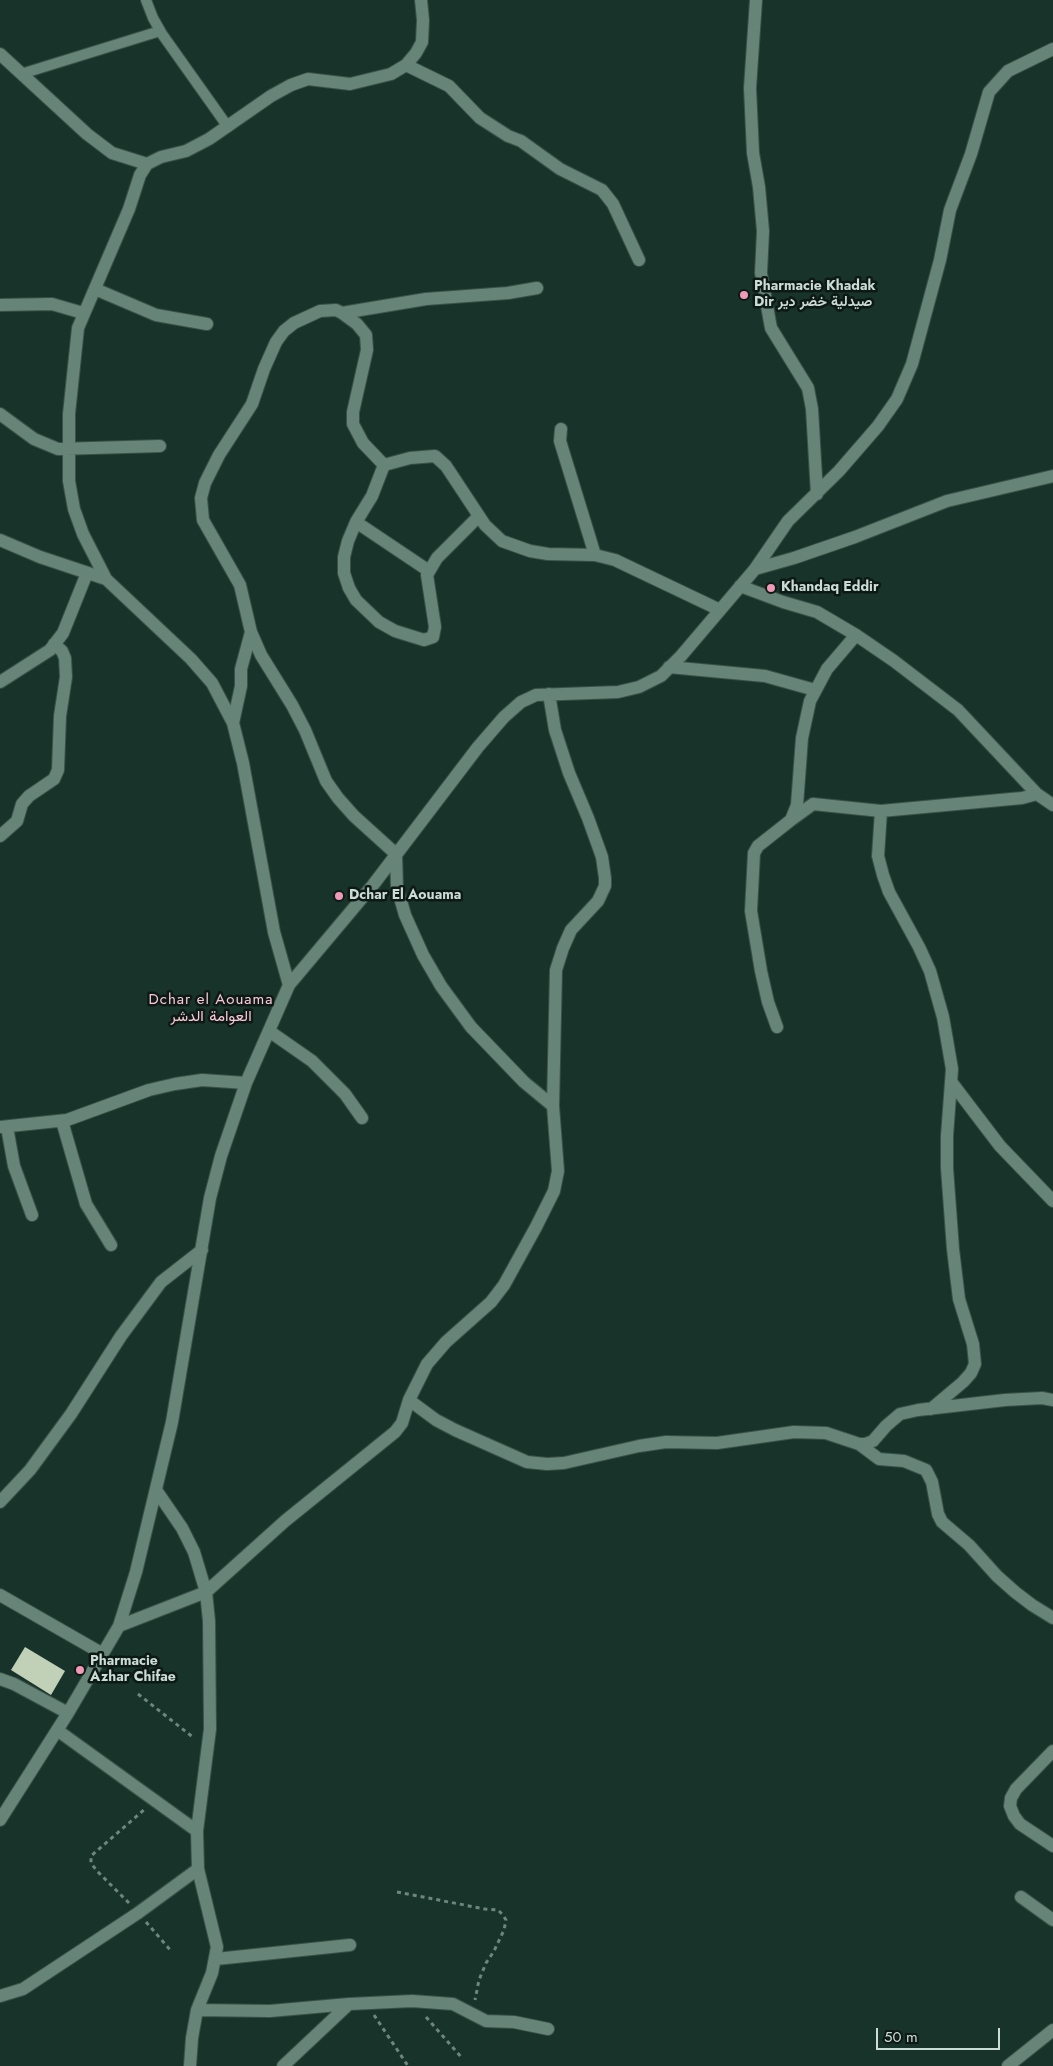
<!DOCTYPE html>
<meta charset="utf-8">
<style>
body{margin:0}
#map{position:relative;width:1053px;height:2066px;overflow:hidden;background:#18342a;font-family:Jost,sans-serif}
canvas{display:block}
.scale{position:absolute;left:876px;top:2028px;width:124px;height:22px;box-sizing:border-box;border:2px solid #cbdbd5;border-top:0;padding-left:6px;font-size:15px;line-height:18px;white-space:nowrap;color:#cbdbd5;-webkit-text-stroke:4px #0d1914;paint-order:stroke}
</style>
<div id="map">
<canvas width="1053" height="2066"></canvas>
<div class="scale">50 m</div>
</div>
<script>
const ctx = document.querySelector('canvas').getContext('2d');
ctx.lineJoin = 'round';
function fill(path, color) { ctx.fillStyle = color; ctx.fill(path, 'evenodd'); }
const poly = rows => new Path2D(rows.map(r => 'M' + r).join(''));
function trace(path, color, width, dash) { ctx.strokeStyle = color; ctx.lineWidth = width; ctx.lineCap = dash ? 'butt' : 'round'; ctx.setLineDash(dash || []); ctx.stroke(path); }
function write(font, color, halo, rows, align = 'center') {
  ctx.font = font + ' Jost,Vazirmatn,sans-serif'; ctx.lineWidth = 5; ctx.setLineDash([]); ctx.textBaseline = 'middle'; ctx.strokeStyle = halo; ctx.fillStyle = color; for (const [text, x, y, turn = 0] of rows) {
    ctx.save(); ctx.translate(x, y); ctx.rotate((+turn || 0) * Math.PI / 180); ctx.textAlign = isNaN(turn) ? turn : align; if (halo) ctx.strokeText(text, 0, 0); ctx.fillText(text, 0, 0); ctx.restore();
  }
}
const building = poly([
 [25,1647,65,1671,51,1695,11,1670]
]);
const path = poly([
 [138,1694,194,1738],
 [397,1892,485,1909,498,1910,503,1915,506,1920,504,1930,494,1951,486,1963,479,1980,475,2000],
 [129,1903,97,1871,91,1863,91,1856,145,1809],
 [146,1922,172,1952],
 [374,2015,408,2066],
 [426,2017,462,2058]
]);
const service = poly([
 [146,0,153,18,162,34,228,127],
 [21,74,160,31]
]);
const minor = poly([
 [756,0,750,88,753,153,759,187,763,231,761,273,771,328,808,388,812,409,817,494],
 [0,54,87,134,112,153,147,164],
 [406,65,449,86,480,118,508,136,521,141,560,169,602,190,613,204,639,260],
 [95,289,156,315,207,324],
 [0,305,52,304,83,313],
 [342,313,426,299,508,293,537,288],
 [0,414,34,439,58,449,160,446],
 [561,429,560,441,595,555],
 [384,465,363,443,353,424,353,412,367,350,366,335,357,324,342,313,336,310,320,311,294,323,284,331,276,342,264,369,252,404,219,455,205,483,201,498,203,520,240,585,251,632,261,655,292,705,305,730,326,781,338,798,354,816,396,854,397,887,405,915,423,955,441,986,471,1027,524,1082,553,1106],
 [384,465,410,458,435,456,446,466,485,525,502,541,530,551,548,554,595,555,615,560,720,610],
 [384,465,372,496,356,522,348,541,344,557,344,573,349,588,356,600,379,622,395,631,424,640,433,637,435,627,427,575,437,558,478,517],
 [356,522,429,571],
 [0,540,40,557,106,579,191,659,212,683,233,723,243,763,274,932,289,985],
 [755,569,794,558,855,537,947,501,1053,476],
 [106,579,83,534,74,509,69,481,69,414,78,328,129,209,140,175,147,164,161,157,186,151,209,139,271,96,291,85,308,79,350,84,391,74,406,65,416,53,422,42,423,20,421,0],
 [740,586,783,602,817,612,856,635,894,661,958,710,1037,794,1053,805],
 [669,667,765,676,815,690],
 [0,682,50,650,63,633,87,573],
 [233,723,241,686,241,669,251,632],
 [881,811,878,856,883,875,889,892,919,947,930,971,943,1017,952,1069,947,1136,947,1168,953,1249,959,1299,973,1344,975,1364,971,1373,963,1382,931,1409],
 [791,820,813,804,881,811,1022,798,1037,794],
 [0,836,17,821,22,804,29,796,54,779,58,770,60,716,66,677,65,658,62,651,54,644],
 [777,1027,768,1002,761,971,751,911,754,853,758,846,791,820,797,805,802,738,810,701,827,669,856,635],
 [269,1031,312,1061,345,1094,362,1118],
 [952,1083,1000,1146,1053,1201],
 [62,1121,86,1204,111,1245],
 [0,1127,67,1120,149,1090,175,1084,202,1080,246,1083],
 [7,1127,14,1166,32,1215],
 [409,1400,436,1420,455,1430,527,1462,547,1464,564,1463,639,1446,666,1442,717,1443,794,1432,826,1433,859,1444,865,1444,873,1441,886,1426,900,1414,918,1410,1005,1400,1042,1398,1053,1400],
 [859,1444,879,1459,904,1461,926,1470,932,1482,938,1514,942,1522,969,1545,997,1576,1015,1592,1032,1605,1053,1618],
 [156,1490,182,1528,194,1552,206,1592,209,1621,210,1729,197,1831,198,1869,217,1947,212,1973,197,2010,192,2038,190,2066],
 [0,1502,30,1470,71,1414,121,1336,161,1282,202,1250],
 [0,1595,103,1654],
 [119,1626,206,1592,285,1521,395,1432,402,1423,409,1400,427,1364,446,1342,491,1302,504,1285,536,1227,554,1191,558,1171,553,1106,556,970,563,948,571,930,598,901,605,886,605,878,602,857,588,818,569,773,555,730,549,694],
 [0,1679,14,1684,68,1713],
 [57,1730,197,1831],
 [1053,1751,1016,1789,1011,1798,1010,1806,1014,1816,1020,1824,1053,1846],
 [0,1820,68,1713,119,1626,136,1572,172,1422,210,1198,221,1156,246,1083,289,985,373,885,478,747,504,717,521,702,536,695,618,692,639,687,661,676,681,656,755,569,788,521,839,471,878,426,897,399,912,364,940,260,950,210,971,154,989,92,1008,71,1053,49],
 [1021,1897,1053,1920],
 [216,1959,350,1945],
 [0,1996,23,1989,138,1913,198,1869],
 [197,2010,270,2011,349,2004],
 [283,2066,349,2004,412,2001,453,2004,486,2021,514,2022,548,2029],
 [1008,2066,1053,2030]
]);
const markers = [
 [744,295,5,"#ef9ab8"],
 [771,588,5,"#ef9ab8"],
 [339,896,5,"#ef9ab8"],
 [80,1670,5,"#ef9ab8"]
];
const poiNames = [
 ["Pharmacie Khadak",754,287],
 ["Dir صيدلية خضر دير",754,303],
 ["Khandaq Eddir",781,588],
 ["Dchar El Aouama",349,896],
 ["Pharmacie",90,1662],
 ["Azhar Chifae",90,1678]
];
const neighbourhoodNames = [
 ["Dchar el Aouama",211,1000],
 ["العوامة الدشر",211,1017]
];
fill(building, '#c0d1b8');
trace(service, '#3a5149', 12);
trace(minor, '#3a5149', 14);
trace(path, '#6f857d', 3, [4, 4]);
trace(service, '#668478', 10);
trace(minor, '#668478', 12);
for (const [x, y, r, color] of markers) { const dot = new Path2D(); dot.arc(x, y, r, 0, 2 * Math.PI); ctx.fillStyle = color; ctx.fill(dot); trace(dot, '#0d1914', 2); }
write('bold 14px', '#cbdbd5', '#0d1914', poiNames, 'left');
ctx.letterSpacing = '1px';
write('15px', '#fbc9d8', '#0d1914', neighbourhoodNames);
ctx.letterSpacing = '0px';
</script>
